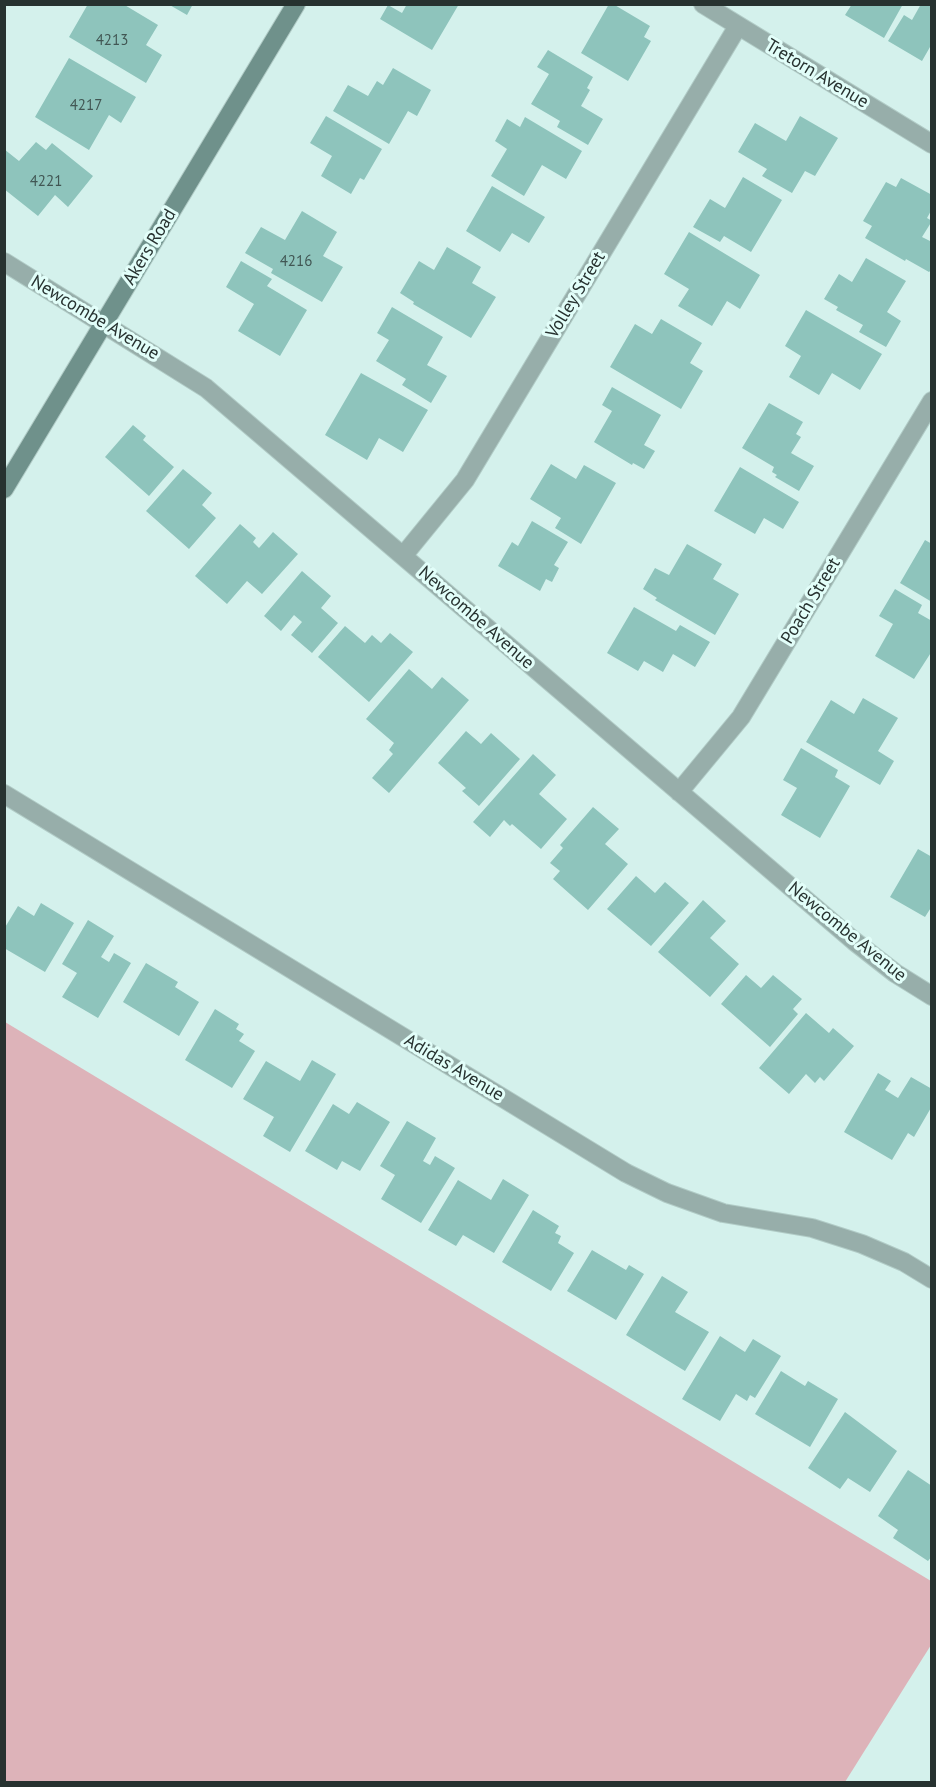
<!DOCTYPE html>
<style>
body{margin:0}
#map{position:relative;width:936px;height:1787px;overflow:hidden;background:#d4f1ec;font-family:"PT Sans",sans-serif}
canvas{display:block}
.frame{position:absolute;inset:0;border:6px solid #273230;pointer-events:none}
</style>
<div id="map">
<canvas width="936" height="1787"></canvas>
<div class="frame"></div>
</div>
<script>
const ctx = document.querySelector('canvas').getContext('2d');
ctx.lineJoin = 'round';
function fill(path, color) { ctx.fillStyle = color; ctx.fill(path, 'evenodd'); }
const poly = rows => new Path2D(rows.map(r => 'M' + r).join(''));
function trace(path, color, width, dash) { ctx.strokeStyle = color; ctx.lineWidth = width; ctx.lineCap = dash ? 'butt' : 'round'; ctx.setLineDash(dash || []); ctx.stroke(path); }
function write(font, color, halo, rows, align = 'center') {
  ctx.font = font + ' "PT Sans",sans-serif'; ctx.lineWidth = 6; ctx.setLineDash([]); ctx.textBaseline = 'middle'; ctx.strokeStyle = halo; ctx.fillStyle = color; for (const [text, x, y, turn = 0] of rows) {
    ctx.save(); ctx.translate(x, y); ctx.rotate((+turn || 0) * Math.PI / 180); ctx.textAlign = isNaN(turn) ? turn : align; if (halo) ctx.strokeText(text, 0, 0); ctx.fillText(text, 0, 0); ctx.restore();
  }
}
const green = poly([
 [5,1022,931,1581,931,1645,845,1782,5,1782]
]);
const building = poly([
 [88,4,123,4,158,25,146,45,162,55,146,83,69,37],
 [168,4,193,4,187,15],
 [407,4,459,4,432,50,380,19,388,5,402,13],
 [609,4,613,4,650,26,644,37,651,41,628,81,581,53],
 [852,4,903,4,884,38,845,15],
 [921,4,932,4,932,48,930,47,922,61,888,41,904,15,912,20],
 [548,50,593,77,587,88,590,90,581,106,603,119,588,145,557,127,560,121,531,104,549,74,537,67],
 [69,58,136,97,121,123,109,115,89,150,35,117],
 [393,68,431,90,417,116,408,111,389,144,333,111,348,85,368,96,377,81,383,85],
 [326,116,382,149,364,180,360,178,351,194,321,176,332,156,310,143],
 [800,116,838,138,815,176,805,171,792,193,762,176,767,169,738,152,755,123,786,141],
 [525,117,582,151,566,179,542,165,524,196,491,176,507,149,495,141,507,119,520,127],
 [36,142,46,150,52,143,93,176,68,207,55,195,38,216,4,189,4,149,19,161],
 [743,177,782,200,751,252,724,236,720,242,693,227,710,199,725,208],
 [901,178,932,195,932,209,927,218,932,221,922,237,932,242,932,269,929,272,906,259,905,261,865,238,872,226,863,221,886,182,896,187],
 [492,186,545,217,529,243,512,233,500,252,466,231],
 [302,211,337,232,323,256,343,267,322,302,271,273,273,269,245,253,261,227,285,240],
 [689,232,760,275,740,309,727,301,712,326,678,306,689,289,664,274],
 [447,247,481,267,472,283,496,297,471,338,413,304,414,302,400,293,419,261,434,270],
 [866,258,906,281,887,312,901,321,886,347,859,332,863,325,836,310,838,307,824,299,839,274,852,282],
 [241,261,272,279,267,286,307,310,280,356,238,331,254,304,226,287],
 [392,307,443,337,427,365,447,376,431,403,402,385,406,379,376,361,389,340,377,333],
 [806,310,882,354,860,390,832,373,819,395,789,377,801,356,785,346],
 [661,319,702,343,690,363,703,371,681,409,610,367,635,324,652,334],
 [361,373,428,410,403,452,379,438,367,460,325,435],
 [612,387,661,415,644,445,655,451,644,469,633,463,632,465,594,442,612,411,602,405],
 [769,403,803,422,796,434,801,437,791,453,814,466,799,491,775,477,777,475,772,472,774,467,742,448],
 [133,425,146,436,143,440,174,467,149,496,105,457],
 [551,464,576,479,584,465,616,483,581,544,555,528,561,518,530,499],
 [740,467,799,502,783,529,764,518,755,534,714,511],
 [183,469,212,493,202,505,216,518,189,549,146,511],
 [532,521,568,542,554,565,559,568,552,582,546,579,540,591,498,566,512,542,518,546],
 [240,524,256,538,253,542,259,548,273,532,298,554,262,594,247,581,227,604,195,576],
 [925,540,932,544,932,602,900,583],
 [687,544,722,564,713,579,739,594,715,635,655,600,657,598,643,589,655,568,669,575],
 [302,571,331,596,321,608,338,623,312,653,291,635,302,622,294,615,281,631,264,616],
 [895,589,922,605,918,613,932,621,932,651,914,679,875,656,893,624,879,616],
 [634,607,676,631,680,625,710,642,695,667,673,654,663,672,644,661,638,671,607,653],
 [345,626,365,643,372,635,381,643,390,633,413,652,369,702,318,657],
 [409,669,432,689,442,677,469,700,389,793,372,778,393,754,389,750,394,743,366,719],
 [863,698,898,718,878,751,894,761,880,785,806,742,831,700,854,714],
 [466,731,481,744,491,733,520,759,479,806,462,791,466,788,438,763],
 [801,748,838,770,835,777,850,786,820,838,781,815,797,788,783,780],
 [533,754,556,775,539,794,567,819,541,849,512,824,510,826,504,820,490,837,473,822],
 [593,807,619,829,605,844,628,864,588,910,553,879,560,871,550,863,563,848,560,845],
 [918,849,932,857,932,906,925,917,890,897],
 [636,876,655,893,665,882,689,903,651,946,607,909],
 [703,900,726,921,710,938,739,964,710,997,658,952],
 [41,903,74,923,45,972,4,948,4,929,18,906,34,916],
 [88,920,114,936,101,957,109,962,114,953,131,963,98,1018,62,997,77,973,62,964],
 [146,963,178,982,175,987,199,1002,179,1036,123,1002],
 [746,975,761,988,773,975,802,999,793,1009,798,1014,770,1047,721,1004],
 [215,1009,239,1024,236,1029,244,1034,239,1041,255,1051,232,1088,185,1060],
 [806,1013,829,1033,833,1028,854,1046,824,1081,820,1077,815,1083,806,1074,789,1094,759,1068],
 [312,1060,336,1074,290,1152,263,1136,274,1117,243,1099,266,1061,300,1081],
 [878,1073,891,1081,885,1090,898,1098,911,1077,932,1089,932,1106,914,1137,908,1133,892,1160,844,1132],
 [357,1102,390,1122,360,1171,342,1161,337,1170,305,1151,333,1104,349,1114],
 [407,1121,436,1138,423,1161,430,1165,435,1156,455,1168,421,1223,381,1199,395,1175,380,1166],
 [503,1179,529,1195,494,1253,463,1235,456,1246,428,1230,458,1180,491,1200],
 [533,1210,559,1226,555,1233,561,1236,558,1243,574,1253,551,1291,502,1262],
 [592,1250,626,1270,629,1265,644,1274,616,1320,567,1291],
 [662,1276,688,1292,675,1312,709,1332,685,1371,626,1335],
 [720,1336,745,1352,753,1339,781,1356,755,1398,750,1395,747,1401,736,1394,720,1421,682,1399],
 [781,1371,805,1386,808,1381,838,1399,810,1447,755,1414],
 [845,1412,897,1451,870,1492,848,1478,840,1489,808,1468],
 [908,1470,932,1486,932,1556,928,1561,893,1538,898,1530,878,1516]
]);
const street = poly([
 [703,4,932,144],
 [4,262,206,388,854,941,895,973,932,996],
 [403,556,465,480,738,26],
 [679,792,741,717,932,401],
 [4,794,626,1173,667,1193,723,1213,812,1228,862,1244,904,1262,932,1279]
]);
const secondary = poly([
 [4,489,296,4]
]);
const numberNames = [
 ["4213",112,41],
 ["4217",86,106],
 ["4221",46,182],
 ["4216",296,262]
];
const streetNames = [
 ["Tretorn Avenue",817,74,31],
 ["Akers Road",150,247,-59],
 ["Volley Street",576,295,-59],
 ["Newcombe Avenue",95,318,31],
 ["Poach Street",811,601,-59],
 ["Newcombe Avenue",476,618,41],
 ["Newcombe Avenue",847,932,39],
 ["Adidas Avenue",454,1068,31]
];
fill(green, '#ddb3b9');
fill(building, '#8ec4bc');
trace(street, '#b1cbc6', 20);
trace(secondary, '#b1cbc6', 20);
trace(street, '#97aeaa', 18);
trace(secondary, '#6f918b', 18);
write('15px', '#415653', null, numberNames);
write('18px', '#273230', '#e2fef9', streetNames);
</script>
